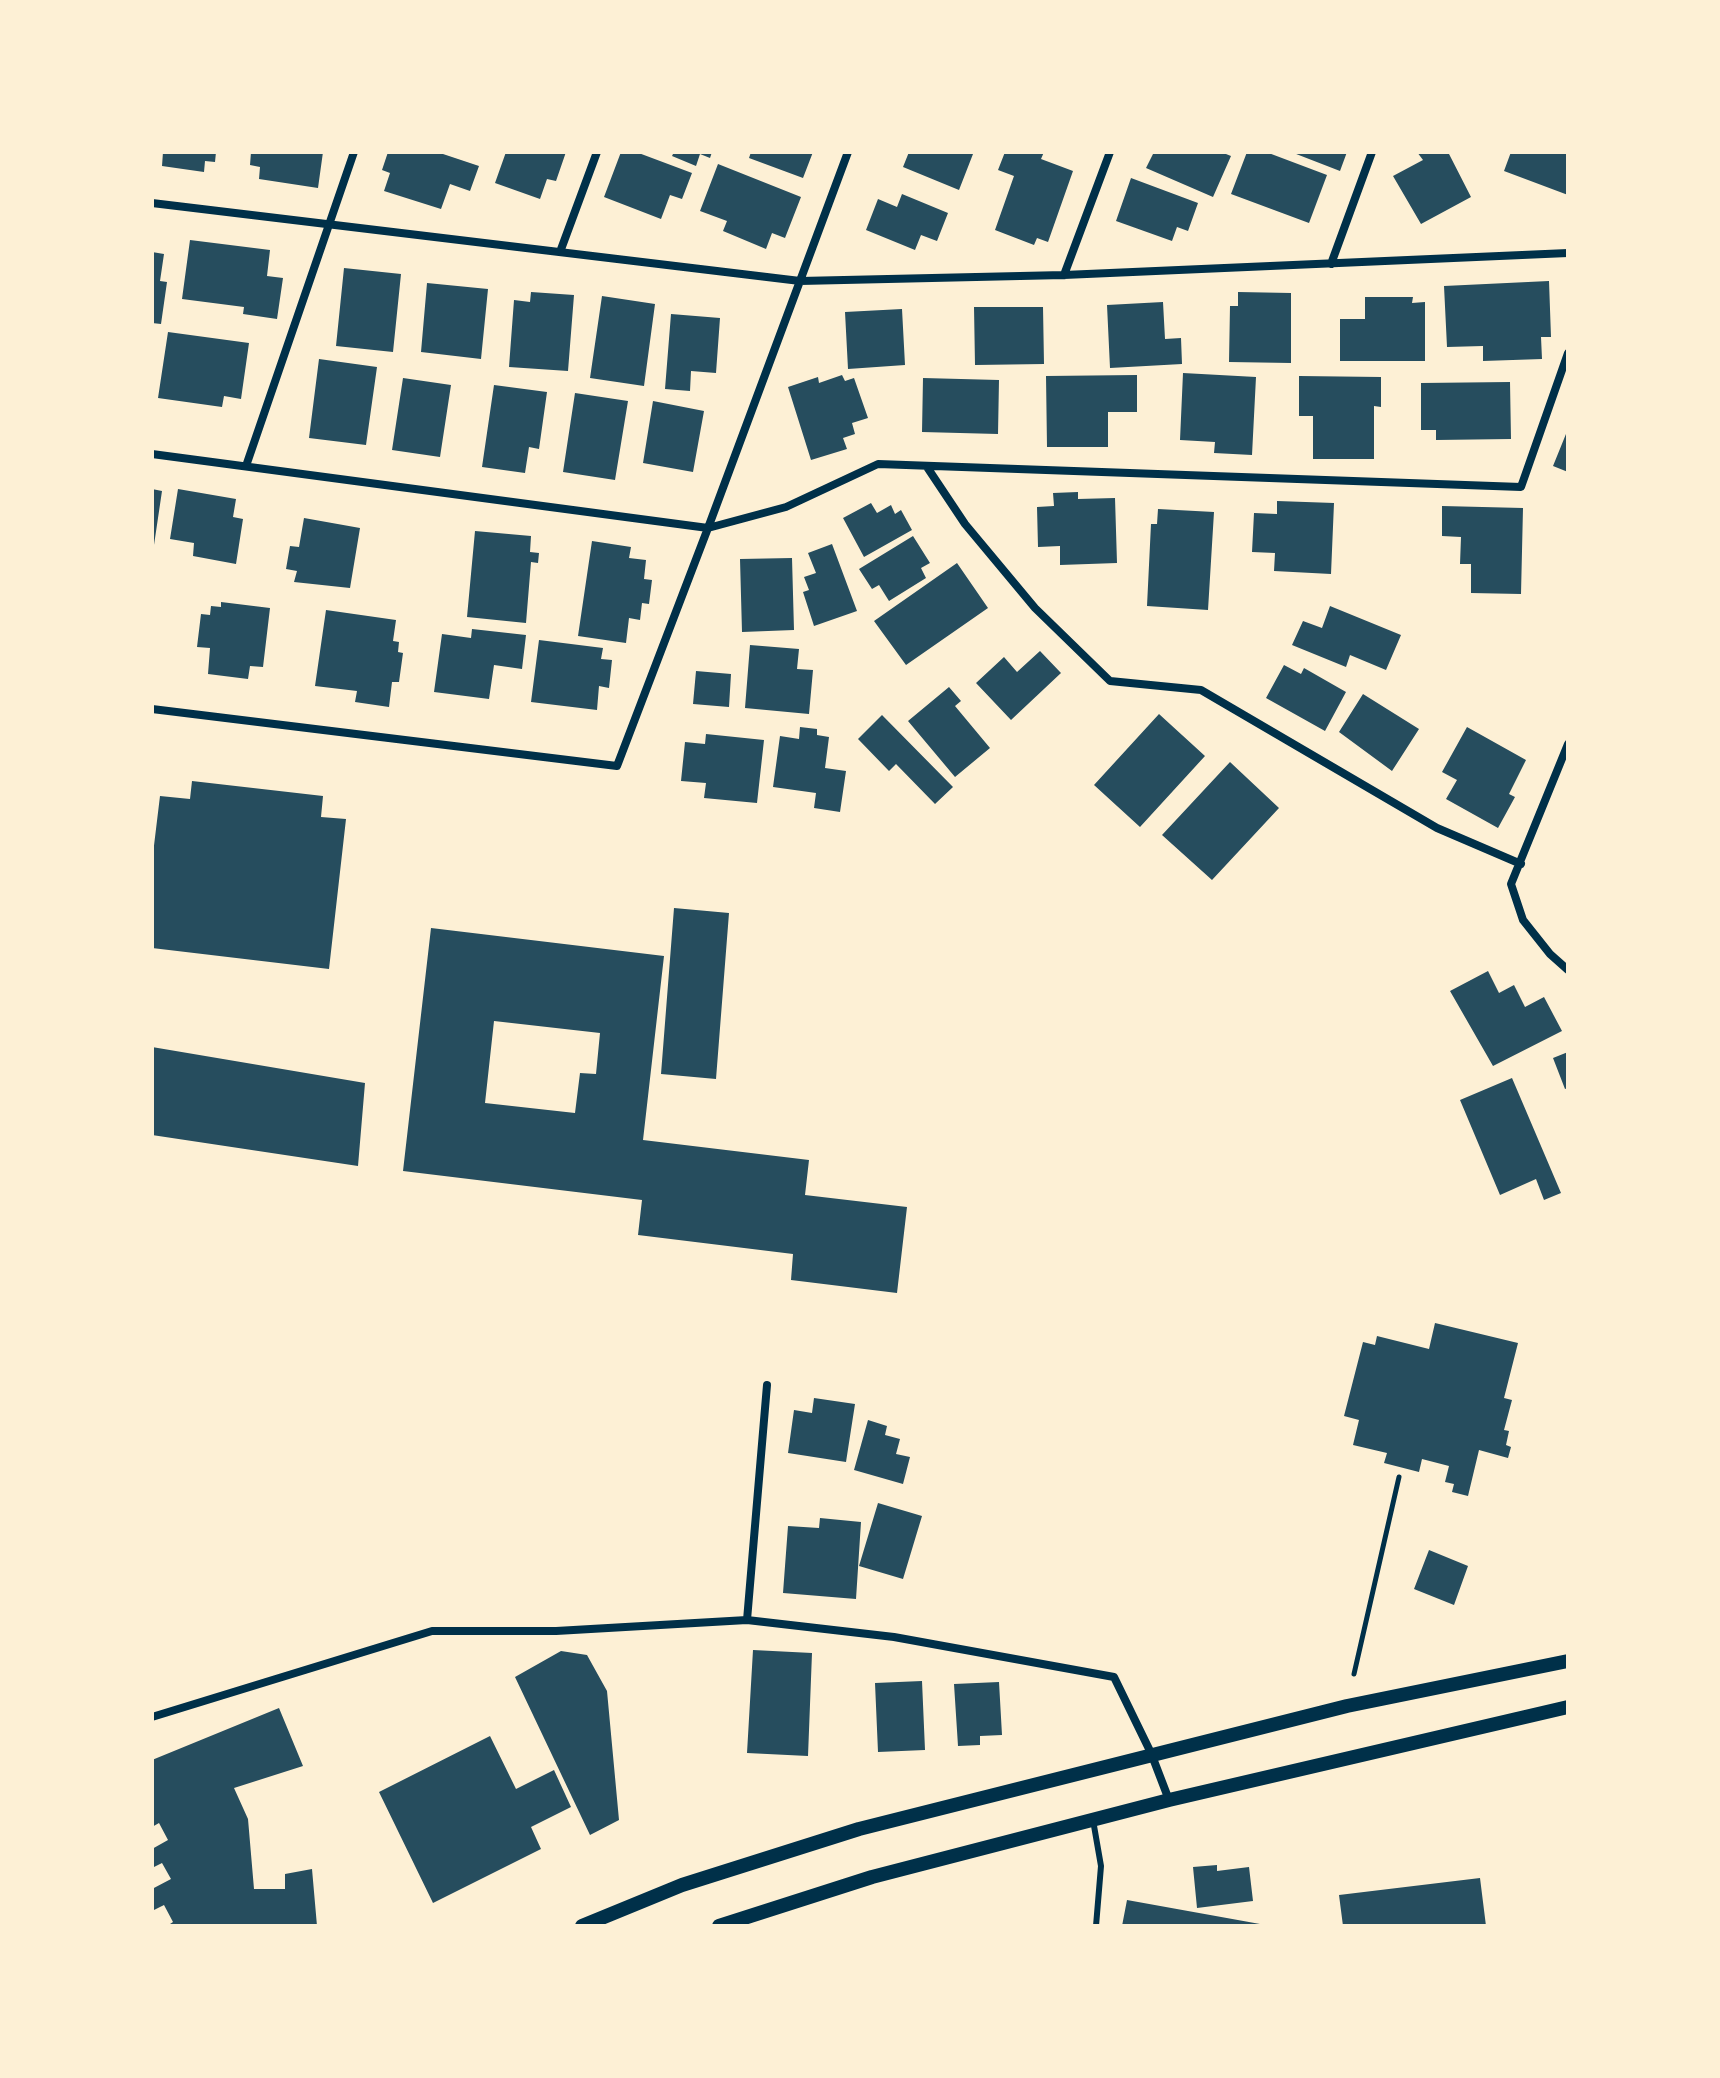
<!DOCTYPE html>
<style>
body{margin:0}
#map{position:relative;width:1720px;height:2078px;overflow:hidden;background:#fdf0d5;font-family:"Asap Condensed",sans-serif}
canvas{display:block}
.frame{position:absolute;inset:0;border:154px solid #fdf0d5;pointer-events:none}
</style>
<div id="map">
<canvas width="1720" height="2078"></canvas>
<div class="frame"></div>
</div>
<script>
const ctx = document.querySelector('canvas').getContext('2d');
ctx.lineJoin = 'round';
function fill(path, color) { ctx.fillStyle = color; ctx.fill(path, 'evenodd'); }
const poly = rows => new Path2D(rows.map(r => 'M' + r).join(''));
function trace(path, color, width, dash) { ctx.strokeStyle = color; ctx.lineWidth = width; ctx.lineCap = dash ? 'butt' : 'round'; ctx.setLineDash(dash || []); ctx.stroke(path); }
const building = poly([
 [163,152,216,152,215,162,205,161,204,172,162,166],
 [251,152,323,152,318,188,259,179,260,167,250,165],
 [388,152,437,152,479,166,470,191,450,184,441,209,384,191,390,173,382,170],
 [506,152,566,152,556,181,547,179,540,199,495,183],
 [621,152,636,152,692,173,682,199,670,195,661,219,604,197],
 [674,152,712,152,710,158,700,154,696,166,672,156],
 [751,152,813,152,803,178,749,158],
 [909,152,969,152,973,154,959,190,903,167],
 [1005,152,1044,152,1041,159,1073,171,1048,242,1037,238,1034,245,995,230,1014,176,998,170],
 [1154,152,1221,152,1231,156,1213,197,1146,168],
 [1247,152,1266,152,1327,175,1309,223,1231,194],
 [1291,152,1347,152,1340,171],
 [1417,152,1448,152,1471,197,1421,224,1393,176,1423,160],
 [1511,152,1568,152,1568,195,1504,171],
 [718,164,801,197,785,238,772,233,766,249,723,231,727,221,700,211],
 [1131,178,1198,203,1188,231,1177,227,1172,241,1116,221],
 [902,194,948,213,937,241,921,235,915,250,866,230,878,199,897,207],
 [190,240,270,250,267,276,283,278,277,319,243,314,244,307,182,299],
 [152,252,164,254,160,281,167,282,161,324,152,323],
 [344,268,401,274,393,352,336,346],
 [1549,281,1551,337,1541,337,1542,359,1483,361,1483,346,1447,347,1444,286],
 [427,283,488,289,481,359,421,352],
 [531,292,574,295,568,371,509,367,514,300,530,302],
 [1238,292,1291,293,1291,363,1229,362,1230,306,1238,306],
 [602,296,655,304,644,386,590,378],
 [1365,297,1413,297,1412,303,1425,302,1425,361,1340,361,1340,319,1365,319],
 [1163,302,1165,339,1181,338,1182,364,1110,368,1107,305],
 [974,307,1043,307,1044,364,975,365],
 [902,309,905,365,848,369,845,312],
 [671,314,720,318,716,373,691,371,690,391,665,389],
 [168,332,249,343,241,399,224,396,222,407,158,398],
 [319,359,377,367,366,445,309,438],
 [1183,373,1256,377,1252,455,1214,453,1215,442,1180,440],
 [842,375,845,381,854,378,868,418,852,423,855,434,843,438,847,449,811,460,788,387,818,377,819,383],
 [1137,375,1137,412,1108,412,1108,447,1047,447,1046,376],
 [1299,376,1381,377,1381,407,1374,406,1374,459,1313,459,1313,416,1299,416],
 [403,378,451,385,440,457,392,450],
 [923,378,999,380,998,434,922,432],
 [1510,382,1511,439,1436,440,1436,430,1421,430,1421,383],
 [494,385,547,392,539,449,529,447,525,473,482,467],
 [575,393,628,401,615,480,563,472],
 [653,401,704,411,693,472,643,463],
 [1568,429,1568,472,1553,466],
 [152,489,162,491,154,545,152,545],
 [178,489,236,499,233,517,243,519,236,564,193,556,194,543,170,539],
 [1078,492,1078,499,1115,498,1117,563,1060,565,1060,546,1038,547,1037,507,1054,506,1053,493],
 [1277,501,1334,503,1331,574,1274,571,1275,553,1252,552,1254,513,1277,514],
 [871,503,877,513,891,505,895,514,901,510,912,530,864,557,843,518],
 [1442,506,1523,508,1521,594,1471,593,1471,564,1460,564,1461,537,1442,536],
 [1158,509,1214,512,1208,610,1147,606,1151,524,1157,524],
 [304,518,360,528,350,588,294,582,297,571,286,569,290,546,299,547],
 [475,531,531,536,530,552,539,553,538,563,531,562,526,623,467,617],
 [913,536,930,563,921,568,926,578,889,601,879,585,872,589,859,569],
 [592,541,631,547,629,558,646,560,644,579,652,580,649,604,642,603,640,620,629,618,626,643,578,636],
 [832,544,857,611,814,626,803,592,809,590,804,577,816,573,808,553],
 [792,558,794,630,742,632,740,559],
 [957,563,988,608,906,665,874,621],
 [221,602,270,608,263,667,250,666,248,679,208,674,210,648,197,647,201,614,210,615,211,606,221,607],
 [1330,606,1401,635,1386,670,1350,655,1346,667,1292,645,1303,621,1322,628],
 [326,610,396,620,393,641,399,642,398,652,403,653,399,682,392,682,389,707,355,702,357,691,315,686],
 [472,629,526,635,522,669,494,665,489,699,434,692,442,634,471,638],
 [539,640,603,648,601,659,612,660,609,688,599,686,597,710,531,702],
 [750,645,799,649,797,669,813,670,809,714,745,708],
 [1040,651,1061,673,1011,720,976,683,1004,657,1017,672],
 [1284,665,1301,674,1304,668,1346,692,1325,731,1266,698],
 [696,671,731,674,729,707,693,704],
 [949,687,961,701,955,706,990,748,955,777,908,721],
 [1363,694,1419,729,1392,771,1339,732],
 [1159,714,1205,756,1140,827,1094,785],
 [882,715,953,787,935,804,896,764,889,771,858,739],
 [800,727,817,729,817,735,829,737,825,768,846,771,840,812,814,808,816,793,773,787,780,736,799,739],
 [1467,727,1526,760,1509,794,1515,797,1498,828,1446,799,1457,780,1442,772],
 [706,734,764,740,757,803,704,798,706,783,681,781,685,742,705,744],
 [1230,762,1279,808,1212,880,1162,835],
 [192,781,323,796,321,817,346,819,329,969,152,948,152,862,160,796,190,799],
 [674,908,729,913,716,1079,661,1074],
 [431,928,664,956,643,1140,809,1160,805,1195,907,1207,897,1293,791,1280,793,1254,638,1235,642,1200,403,1171],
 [494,1021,600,1033,596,1074,580,1073,575,1113,485,1103],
 [1488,971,1499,993,1514,985,1525,1007,1544,997,1562,1031,1493,1066,1450,991],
 [152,1047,365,1083,358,1166,152,1135],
 [1568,1052,1568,1088,1565,1089,1553,1058],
 [1512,1078,1561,1193,1544,1200,1536,1179,1500,1195,1460,1100],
 [1435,1323,1518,1343,1504,1398,1512,1400,1504,1430,1509,1431,1506,1445,1511,1447,1508,1458,1479,1450,1468,1496,1452,1492,1454,1484,1445,1482,1449,1466,1422,1459,1419,1472,1384,1463,1387,1453,1353,1445,1359,1420,1344,1416,1363,1342,1375,1345,1377,1336,1429,1349],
 [814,1398,855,1404,846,1462,788,1453,794,1410,812,1413],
 [868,1420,887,1426,885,1435,900,1439,896,1454,910,1457,903,1484,854,1470],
 [878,1503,922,1516,903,1579,859,1566],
 [820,1518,861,1522,856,1599,783,1593,788,1526,819,1528],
 [1429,1550,1468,1566,1454,1605,1414,1589],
 [753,1650,812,1653,808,1756,747,1753],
 [561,1651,587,1655,607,1691,619,1820,590,1835,515,1677],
 [922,1681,925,1750,878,1752,875,1683],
 [999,1682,1002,1735,980,1736,980,1745,958,1746,954,1684],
 [279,1708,303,1766,234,1788,248,1819,254,1889,285,1889,285,1874,312,1869,317,1926,167,1926,173,1922,164,1905,154,1910,152,1906,152,1889,171,1879,162,1863,152,1868,152,1849,168,1840,159,1823,152,1827,152,1760],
 [490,1736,516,1789,554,1770,571,1807,531,1827,541,1849,433,1903,379,1792],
 [1217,1865,1217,1871,1249,1867,1253,1901,1197,1908,1193,1867],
 [1480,1878,1486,1926,1343,1926,1339,1895],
 [1127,1900,1260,1924,1260,1926,1122,1926]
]);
const path = poly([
 [1354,1674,1399,1477]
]);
const service = poly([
 [1093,1820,1101,1866,1096,1926]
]);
const minor = poly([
 [152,203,800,281,1064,275,1568,253],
 [560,252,597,152],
 [1331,264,1372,152],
 [1064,275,1110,152],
 [152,454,708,528,848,152],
 [246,466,354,152],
 [927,467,965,524,1035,608,1110,681,1201,690,1437,828,1521,864],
 [152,709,617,766,708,528,786,507,878,464,1521,487,1568,353],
 [1568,744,1511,884,1523,920,1550,954,1568,970],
 [747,1620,767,1385],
 [152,1717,432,1631,556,1631,747,1620,894,1637,1114,1677,1151,1753,1169,1800]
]);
const tertiary = poly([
 [582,1926,682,1885,859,1829,1347,1706,1568,1661],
 [719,1926,872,1877,1169,1800,1568,1707]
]);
fill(building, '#264d5e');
trace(path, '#003049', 5);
trace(service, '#003049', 6);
trace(minor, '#003049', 8);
trace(tertiary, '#003049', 14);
</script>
